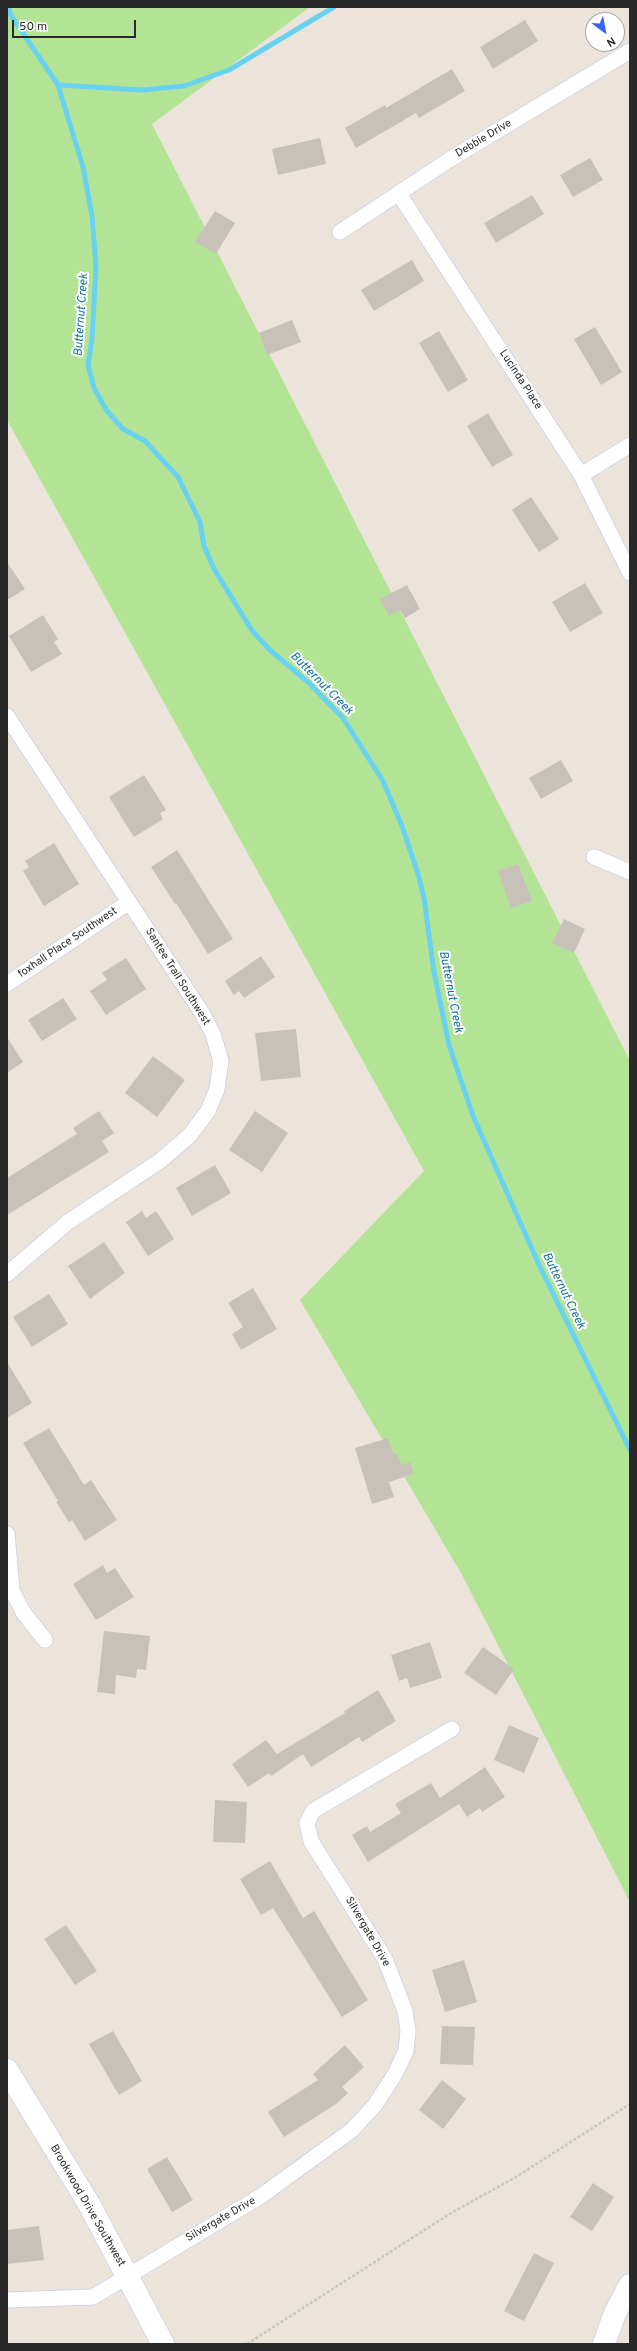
<!DOCTYPE html>
<style>
body{margin:0}
#map{position:relative;width:637px;height:2351px;overflow:hidden;background:#ece4da;font-family:Overpass,sans-serif}
canvas{display:block}
.frame{position:absolute;inset:0;border:8px solid #292929;pointer-events:none}
.north{position:absolute;left:585px;top:12px;width:40px;height:40px;box-sizing:border-box;background:#fff;border:1px solid #a9a9a9;border-radius:50%;rotate:148deg;font-size:11px;font-weight:700;line-height:16px;text-align:center;color:#292929}
.north::after{content:'';display:block;margin:auto;width:14px;height:18px;background:#3662fe;clip-path:polygon(50% 0,100% 100%,50% 72%,0 100%)}
.scale{position:absolute;left:12px;top:20px;width:124px;height:18px;box-sizing:border-box;border:2px solid #292929;border-top:0;padding-left:5px;font-size:12px;line-height:14px;white-space:nowrap;color:#292929;-webkit-text-stroke:3px #fff;paint-order:stroke}
</style>
<div id="map">
<canvas width="637" height="2351"></canvas>
<div class="frame"></div>
<div class="north">N</div>
<div class="scale">50 m</div>
</div>
<script>
const ctx = document.querySelector('canvas').getContext('2d');
ctx.lineJoin = 'round';
function fill(path, color) { ctx.fillStyle = color; ctx.fill(path, 'evenodd'); }
const poly = rows => new Path2D(rows.map(r => 'M' + r).join(''));
function trace(path, color, width, dash) { ctx.strokeStyle = color; ctx.lineWidth = width; ctx.lineCap = dash ? 'butt' : 'round'; ctx.setLineDash(dash || []); ctx.stroke(path); }
function write(font, color, halo, rows, align = 'center') {
  ctx.font = font + ' Overpass,sans-serif'; ctx.lineWidth = 4; ctx.setLineDash([]); ctx.textBaseline = 'middle'; ctx.strokeStyle = halo; ctx.fillStyle = color; for (const [text, x, y, turn = 0] of rows) {
    ctx.save(); ctx.translate(x, y); ctx.rotate((+turn || 0) * Math.PI / 180); ctx.textAlign = isNaN(turn) ? turn : align; if (halo) ctx.strokeText(text, 0, 0); ctx.fillText(text, 0, 0); ctx.restore();
  }
}
const green = poly([
 [7,7,310,7,152,124,630,1061,630,1902,461,1573,300,1300,424,1171,7,420]
]);
const stream = poly([
 [9,7,10,14,58,85,83,167,92,216,96,266,92,339,88,365,94,388,107,411,123,429,145,441,178,477,200,522,204,546,214,569,253,632,271,651,309,683,343,718,383,781,402,826,418,874,424,898,434,972,449,1045,473,1116,540,1267,630,1450],
 [58,85,142,90,184,86,229,70,334,7]
]);
const building = poly([
 [525,20,538,41,493,69,480,47],
 [452,69,465,91,419,118,416,113,356,148,345,128,385,105,386,108],
 [320,138,326,164,278,175,272,149],
 [590,158,603,180,573,197,560,175],
 [532,195,544,214,496,243,484,223],
 [215,211,235,223,216,254,195,242],
 [412,260,424,281,374,311,361,290],
 [292,320,301,342,267,355,259,333],
 [595,327,622,372,601,385,574,339],
 [439,331,468,380,448,392,419,343],
 [488,413,513,455,492,467,467,426],
 [531,497,559,539,539,552,512,510],
 [7,562,25,589,7,600],
 [585,583,603,613,570,632,552,602],
 [407,585,420,609,405,618,400,610,389,616,380,599],
 [43,615,58,639,54,642,62,654,31,672,9,636],
 [561,760,573,781,541,799,529,778],
 [144,775,166,810,160,813,163,819,134,837,109,797],
 [54,843,79,884,44,906,23,871,29,867,25,861],
 [177,850,233,939,208,954,176,903,175,904,151,867],
 [518,864,532,901,511,908,498,871],
 [564,919,585,929,574,953,552,943],
 [261,956,275,977,244,998,239,991,234,995,225,981],
 [126,958,146,989,106,1015,90,991,107,980,102,973],
 [63,998,77,1019,42,1041,28,1020],
 [296,1029,301,1077,261,1081,255,1033],
 [7,1037,23,1062,7,1073],
 [153,1056,185,1080,157,1117,125,1093],
 [99,1111,114,1133,102,1141,109,1152,7,1215,7,1178,77,1134,73,1128],
 [255,1111,288,1133,262,1172,229,1150],
 [215,1165,231,1193,192,1216,176,1188],
 [142,1211,146,1218,156,1211,174,1239,148,1256,126,1222],
 [104,1242,125,1273,90,1299,68,1266],
 [253,1288,277,1329,241,1350,232,1334,243,1327,228,1303],
 [49,1294,68,1324,32,1347,13,1317],
 [7,1362,32,1403,7,1418],
 [49,1428,84,1485,91,1480,117,1520,85,1541,72,1520,69,1522,56,1502,58,1501,23,1443],
 [388,1438,394,1455,397,1454,401,1465,410,1462,414,1474,389,1482,394,1497,372,1504,355,1448],
 [103,1565,107,1573,115,1568,134,1597,96,1620,73,1584],
 [104,1631,150,1636,146,1670,137,1669,136,1678,116,1675,115,1694,97,1692],
 [430,1642,442,1678,410,1688,407,1678,399,1681,391,1655],
 [483,1647,514,1669,496,1695,464,1673],
 [378,1690,396,1721,362,1742,359,1737,311,1767,303,1754,271,1776,269,1773,248,1787,232,1764,266,1740,277,1754,345,1713,344,1711],
 [509,1725,539,1738,524,1773,494,1760],
 [485,1767,505,1797,482,1812,480,1808,467,1817,459,1804,368,1862,352,1835,367,1826,370,1832,401,1813,395,1804,431,1783,440,1798],
 [215,1800,247,1802,245,1843,213,1842],
 [270,1861,303,1918,314,1911,368,2000,342,2017,273,1908,261,1915,240,1879],
 [66,1925,97,1971,75,1985,44,1939],
 [464,1960,477,2002,445,2012,432,1970],
 [442,2026,475,2027,473,2065,440,2064],
 [113,2031,142,2081,119,2095,89,2044],
 [345,2045,364,2067,342,2087,348,2093,336,2104,284,2137,268,2112,318,2080,313,2074],
 [442,2080,466,2099,443,2129,419,2110],
 [167,2157,193,2200,172,2212,147,2169],
 [593,2183,614,2197,592,2231,570,2217],
 [39,2226,44,2260,7,2264,7,2230],
 [534,2253,554,2263,524,2321,504,2311]
]);
const path = poly([
 [247,2344,451,2213,516,2177,630,2104]
]);
const street = poly([
 [399,194,581,475,630,573],
 [340,232,449,160,630,51],
 [581,475,630,445],
 [7,716,202,1013,213,1034,221,1061,217,1089,208,1111,190,1135,160,1161,68,1222,7,1274],
 [594,857,630,872],
 [7,984,129,902],
 [7,1534,12,1590,23,1612,45,1640],
 [7,2300,93,2297,261,2196,352,2130,375,2105,395,2074,406,2051,408,2031,405,2011,385,1959,311,1841,307,1823,313,1811,452,1729]
]);
const secondary = poly([
 [7,2070,89,2204,163,2344],
 [604,2344,615,2313,630,2285]
]);
const streetNames = [
 ["Debbie Drive",484,139,-31],
 ["Lucinda Place",520,380,57],
 ["foxhall Place Southwest",68,943,-34],
 ["Santee Trail Southwest",177,977,58],
 ["Silvergate Drive",367,1932,60],
 ["Brookwood Drive Southwest",87,2206,60],
 ["Silvergate Drive",221,2220,-30]
];
const waterNames = [
 ["Butternut Creek",82,315,-86],
 ["Butternut Creek",321,684,45],
 ["Butternut Creek",450,992,79],
 ["Butternut Creek",563,1291,64]
];
fill(green, '#b3e495');
trace(stream, '#6ad2f1', 5);
fill(building, '#c7c1ba');
trace(street, '#d0d4e3', 17);
trace(secondary, '#d0d4e3', 24);
trace(path, '#c7c7c7', 2.5, [3, 2]);
trace(street, '#fff', 15);
trace(secondary, '#fff', 22);
write('11px', '#292929', '#fff', streetNames);
write('italic 12px', '#0a6f9c', '#fff', waterNames);
</script>
